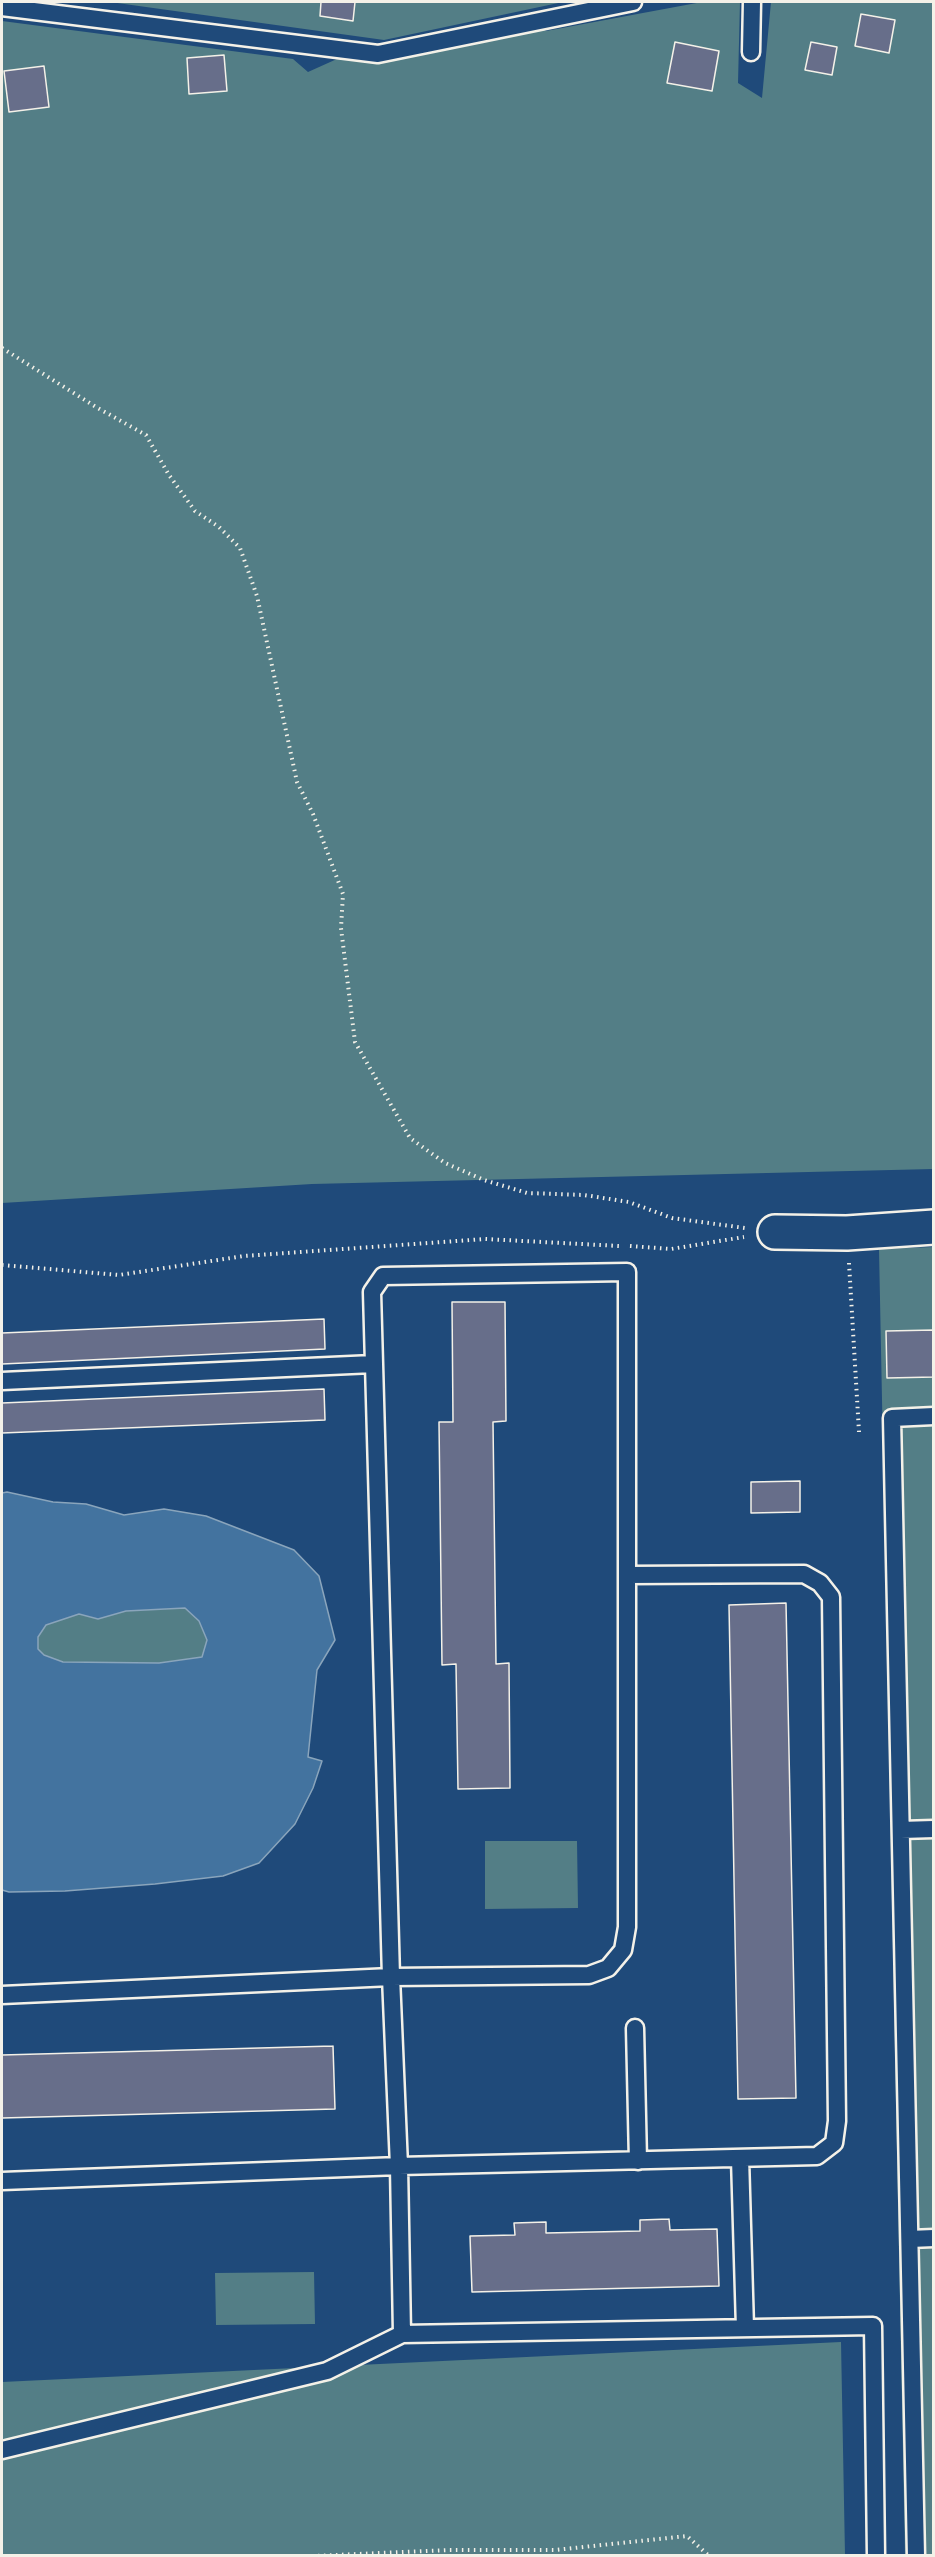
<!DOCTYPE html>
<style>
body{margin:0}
#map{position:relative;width:935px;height:2557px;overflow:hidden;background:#1f4a7a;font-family:Pangolin,sans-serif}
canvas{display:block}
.frame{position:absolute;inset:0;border:3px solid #f4f1e8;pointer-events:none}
</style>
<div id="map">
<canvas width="935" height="2557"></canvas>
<div class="frame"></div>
</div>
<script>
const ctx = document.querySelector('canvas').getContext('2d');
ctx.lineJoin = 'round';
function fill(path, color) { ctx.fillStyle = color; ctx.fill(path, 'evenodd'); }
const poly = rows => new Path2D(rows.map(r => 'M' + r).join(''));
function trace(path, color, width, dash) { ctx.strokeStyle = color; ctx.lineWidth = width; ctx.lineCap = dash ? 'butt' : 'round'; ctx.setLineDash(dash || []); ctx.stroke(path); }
const green = poly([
 [110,2,563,2,384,40],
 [702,2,740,2,738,83,762,98,771,2,933,2,933,1169,312,1184,2,1203,2,21,293,59,308,72,348,54,524,17,546,31],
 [934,1247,933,2556,905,2555,879,1249],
 [185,1608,199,1621,207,1640,202,1657,159,1663,63,1662,44,1655,38,1649,38,1637,46,1625,79,1614,98,1619,126,1611],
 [485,1841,577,1841,578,1908,485,1909],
 [314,2272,315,2324,216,2325,215,2273],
 [841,2342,845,2555,2,2555,2,2382]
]);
const water = poly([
 [7,1492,53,1502,86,1504,124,1515,164,1509,206,1516,294,1550,319,1576,335,1640,317,1670,308,1757,322,1761,313,1788,295,1824,259,1863,223,1876,155,1884,65,1891,9,1892,2,1890,2,1493,7,1492],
 [185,1608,199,1621,207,1640,202,1657,159,1663,63,1662,44,1655,38,1649,38,1637,46,1625,79,1614,98,1619,126,1611,185,1608]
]);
const building = poly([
 [321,2,355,2,353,21,320,16,321,2],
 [861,14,895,20,889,53,855,46,861,14],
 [675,42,719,51,712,91,667,83,675,42],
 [811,42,837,47,832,75,805,70,811,42],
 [224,55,227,91,189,94,187,58,224,55],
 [44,66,49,107,9,112,4,71,44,66],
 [452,1302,505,1302,506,1421,493,1422,496,1664,509,1663,510,1788,458,1789,456,1664,442,1665,439,1422,453,1422,452,1302],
 [324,1319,325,1349,2,1364,2,1333,324,1319],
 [934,1330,934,1377,887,1378,886,1331,934,1330],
 [324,1389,325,1420,2,1433,2,1403,324,1389],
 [800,1481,800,1512,751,1513,751,1482,800,1481],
 [786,1603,796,2098,738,2099,729,1605,786,1603],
 [333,2046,335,2109,2,2118,2,2055,333,2046],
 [669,2219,670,2230,717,2229,719,2286,472,2292,470,2236,515,2235,514,2223,546,2222,546,2233,640,2231,640,2220,669,2219]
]);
const path = poly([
 [2,348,96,407,146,435,169,475,195,511,219,527,240,548,257,596,297,782,313,814,343,894,341,928,355,1042,410,1138,445,1163,484,1180,527,1193,584,1195,629,1202,672,1218,745,1228],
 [630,1246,671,1249,744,1237],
 [849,1263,859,1432],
 [2,1265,119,1275,244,1256,485,1239,619,1246],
 [312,2556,449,2550,555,2550,687,2536,709,2556]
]);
const service = poly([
 [2,7,378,54,633,2],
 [751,52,752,2],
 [2,1381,373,1364],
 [901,1830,934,1829],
 [2,1995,391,1977,589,1975,608,1968,623,1950,627,1927,627,1272,383,1276,372,1292,391,1977,399,2166,402,2334],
 [635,2028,638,2161],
 [740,2158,745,2328],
 [2,2181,399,2166,817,2156,834,2143,837,2121,831,1597,820,1583,804,1574,627,1575],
 [910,2239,934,2238],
 [2,2450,327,2371,402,2334,873,2326,876,2556],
 [916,2556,892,1418,934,1416]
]);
const minor = poly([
 [775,1232,847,1233,934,1227]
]);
fill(green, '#537e86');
fill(water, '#43739f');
trace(water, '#8aa5bc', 1.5);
fill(building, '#676e8a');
trace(building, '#f4f1e8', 1.5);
trace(service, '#f4f1e8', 21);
trace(minor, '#f4f1e8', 38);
trace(path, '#f4f1e8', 4, [1.5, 4.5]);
trace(service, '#1f4a7a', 16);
trace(minor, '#1f4a7a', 33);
</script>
